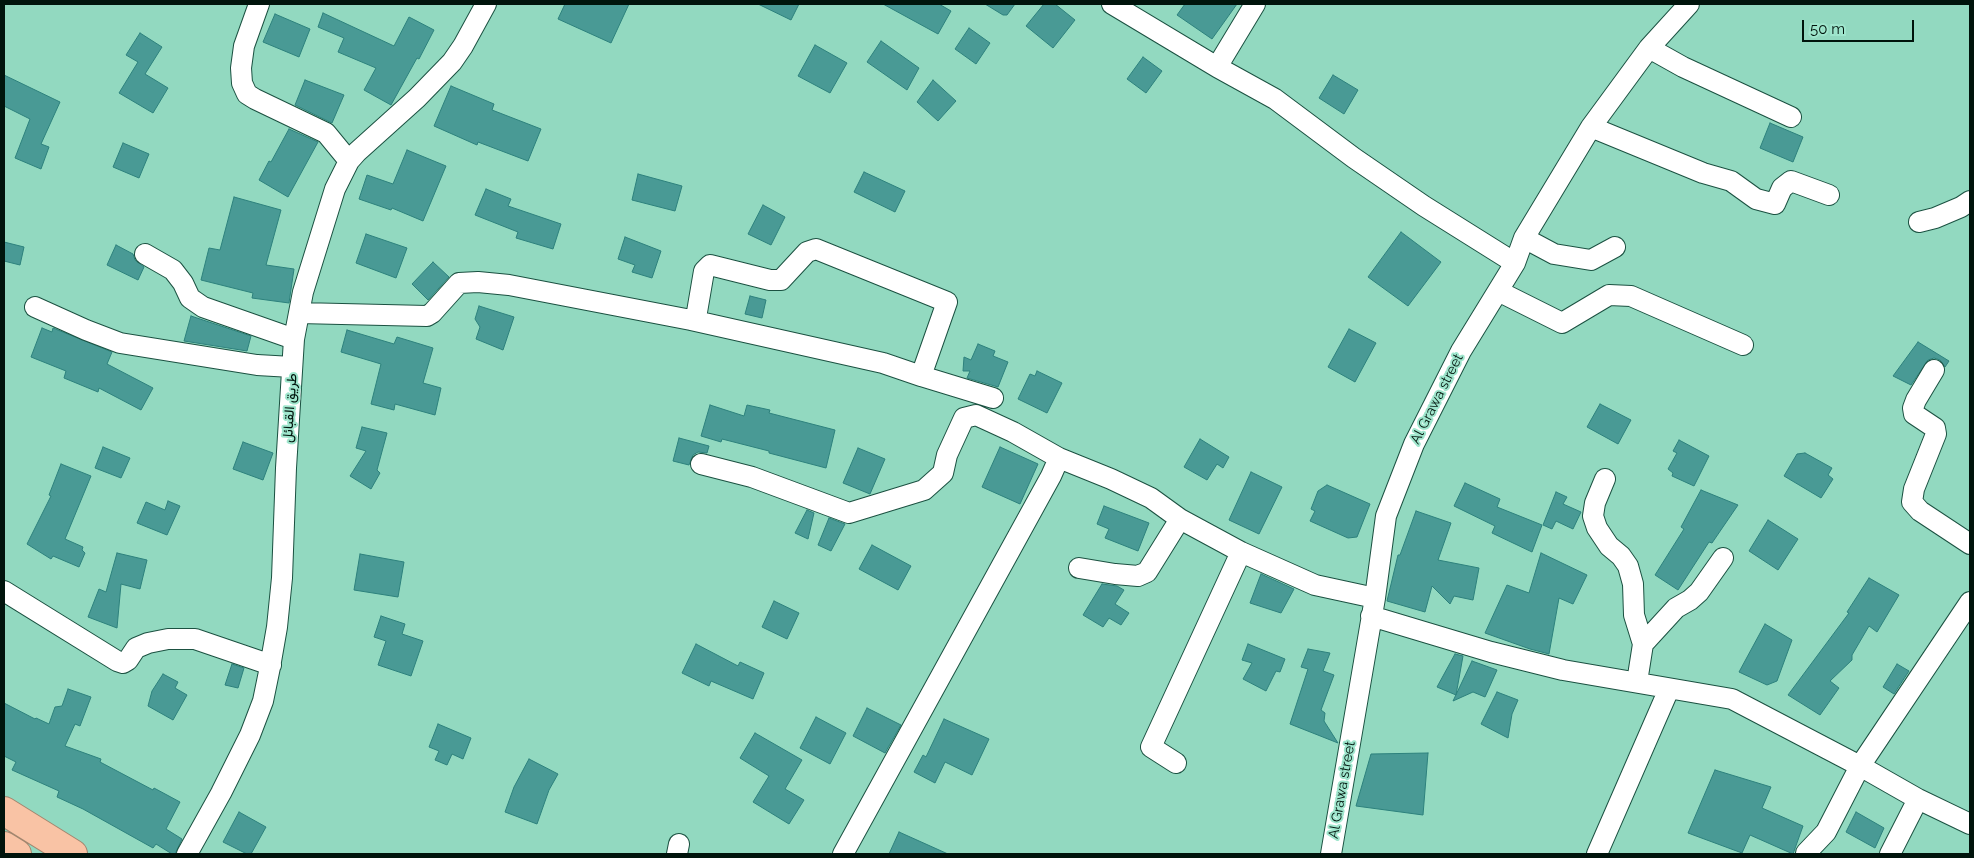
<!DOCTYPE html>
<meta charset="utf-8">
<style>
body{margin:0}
#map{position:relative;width:1974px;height:858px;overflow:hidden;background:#92d9c0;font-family:Raleway,sans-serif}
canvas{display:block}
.frame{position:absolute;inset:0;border:5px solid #00140c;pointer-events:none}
.scale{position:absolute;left:1802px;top:20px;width:112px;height:22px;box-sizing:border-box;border:2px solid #00140c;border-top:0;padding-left:6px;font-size:15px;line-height:18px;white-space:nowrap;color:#00140c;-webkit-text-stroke:4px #9fe6cd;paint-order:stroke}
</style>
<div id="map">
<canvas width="1974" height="858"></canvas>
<div class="frame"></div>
<div class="scale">50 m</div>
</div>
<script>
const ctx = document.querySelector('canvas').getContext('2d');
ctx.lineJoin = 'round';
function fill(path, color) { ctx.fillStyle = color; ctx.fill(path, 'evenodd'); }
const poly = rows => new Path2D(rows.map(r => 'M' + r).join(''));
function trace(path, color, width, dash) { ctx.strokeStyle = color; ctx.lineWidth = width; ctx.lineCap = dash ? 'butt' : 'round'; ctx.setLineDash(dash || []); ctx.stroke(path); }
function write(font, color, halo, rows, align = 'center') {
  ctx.font = font + ' Raleway,Vazirmatn,sans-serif'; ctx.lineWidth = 4; ctx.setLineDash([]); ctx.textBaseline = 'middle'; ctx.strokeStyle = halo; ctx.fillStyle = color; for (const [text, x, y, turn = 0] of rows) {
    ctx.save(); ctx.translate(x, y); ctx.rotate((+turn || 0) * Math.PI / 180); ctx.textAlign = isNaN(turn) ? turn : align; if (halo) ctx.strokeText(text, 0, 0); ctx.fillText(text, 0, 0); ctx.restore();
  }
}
const building = poly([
 [565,4,629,4,611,43,558,19,565,4],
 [758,4,799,4,791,20,758,4],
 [883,4,939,4,951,11,938,34,883,4],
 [985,4,1015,4,1007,15,1003,15,985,4],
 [1044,4,1055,4,1075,20,1053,48,1026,26,1044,4],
 [1185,4,1237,4,1212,39,1177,15,1185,4],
 [323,13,394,46,409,17,434,30,419,59,417,58,391,105,364,90,376,68,338,52,344,38,318,27,323,13],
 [275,14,310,29,299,57,263,42,275,14],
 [969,28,990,43,976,64,955,49,969,28],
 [140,33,162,47,145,74,168,88,153,113,119,93,138,62,126,55,140,33],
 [881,41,919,68,907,90,867,62,881,41],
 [815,45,847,63,830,93,798,76,815,45],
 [1143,57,1162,71,1146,93,1127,79,1143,57],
 [4,75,60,102,41,144,49,147,41,169,15,158,30,119,4,106,4,75],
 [1333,75,1358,90,1344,114,1319,98,1333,75],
 [305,80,344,95,332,123,295,105,305,80],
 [933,80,956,101,938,121,917,102,933,80],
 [451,86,494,104,492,110,541,129,528,161,478,142,477,145,434,126,451,86],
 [1770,123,1803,137,1793,162,1760,148,1770,123],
 [289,129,318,142,288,197,259,180,269,161,271,162,289,129],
 [123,143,149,154,139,178,113,167,123,143],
 [407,150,446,166,423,221,392,208,391,210,359,199,367,175,393,184,407,150],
 [864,172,905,191,895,212,854,192,864,172],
 [638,174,682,186,675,211,632,200,638,174],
 [486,189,511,199,508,206,561,224,553,249,516,238,518,232,475,215,486,189],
 [234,197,281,210,266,265,294,269,289,303,252,298,253,293,201,280,209,248,220,250,234,197],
 [763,205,785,217,771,245,748,234,763,205],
 [1401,232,1441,262,1408,306,1368,277,1401,232],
 [366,234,407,248,396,278,356,263,366,234],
 [625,237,661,251,652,278,632,272,635,265,618,259,625,237],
 [4,242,24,247,20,265,4,261,4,242],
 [116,245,133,254,135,260,144,267,138,280,107,265,116,245],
 [433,262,449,277,428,300,412,284,433,262],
 [750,296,766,300,762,318,745,314,750,296],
 [479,306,514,317,503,350,476,339,480,327,475,319,479,306],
 [191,316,251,336,247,351,184,341,191,316],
 [42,328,52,332,53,328,112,352,107,364,153,388,141,410,99,388,98,392,64,378,66,371,31,357,42,328],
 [1349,329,1376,343,1355,382,1328,367,1349,329],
 [347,330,394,344,397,337,433,348,423,383,441,388,435,415,395,404,394,410,371,404,381,364,341,352,347,330],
 [1918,342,1949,361,1945,367,1940,360,1934,358,1928,360,1911,385,1893,376,1918,342],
 [978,344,995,351,993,356,1008,362,998,387,967,378,970,371,963,371,964,357,971,360,978,344],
 [1037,371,1062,383,1047,413,1018,399,1030,374,1035,376,1037,371],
 [1600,404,1631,420,1618,444,1587,427,1600,404],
 [710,405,744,416,747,405,770,410,769,413,835,430,826,468,769,453,769,451,722,439,721,442,701,436,710,405],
 [362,427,387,433,377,470,380,473,371,489,350,476,366,451,356,448,362,427],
 [679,438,709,446,707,453,698,452,693,455,689,465,673,461,679,438],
 [1200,439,1229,457,1223,468,1217,464,1207,480,1184,467,1200,439],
 [1679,440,1709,456,1694,486,1672,476,1673,473,1668,469,1677,453,1673,451,1679,440],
 [243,442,273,453,263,480,233,469,243,442],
 [103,447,130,458,121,478,95,468,103,447],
 [1000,447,1038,464,1020,504,982,487,1000,447],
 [858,448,885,459,870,494,843,483,858,448],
 [1805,453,1832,468,1828,475,1833,479,1821,498,1784,476,1797,454,1805,453],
 [61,464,91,476,65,539,83,547,82,550,85,553,79,567,53,556,51,559,27,544,51,496,49,495,61,464],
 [1251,472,1282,487,1259,534,1229,520,1251,472],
 [1465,483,1500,499,1497,507,1542,525,1532,552,1492,533,1495,526,1454,506,1465,483],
 [1327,485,1370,504,1357,537,1348,538,1310,521,1315,511,1311,509,1318,491,1327,485],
 [1701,490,1738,505,1712,543,1709,542,1678,590,1655,575,1684,529,1681,527,1701,490],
 [1556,492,1567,497,1563,504,1581,512,1573,529,1556,521,1552,529,1543,525,1556,492],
 [168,501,180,506,167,535,137,523,146,502,165,510,168,501],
 [1104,506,1149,523,1138,551,1105,538,1109,529,1097,524,1104,506],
 [807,510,814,513,808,539,795,533,807,510],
 [1416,511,1451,523,1438,560,1479,568,1473,600,1454,596,1450,604,1432,586,1425,612,1387,601,1398,555,1400,555,1416,511],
 [829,518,845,524,831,551,818,545,829,518],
 [1768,520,1798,539,1778,570,1749,551,1768,520],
 [872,545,911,566,898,590,859,569,872,545],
 [117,553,147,560,140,589,121,584,117,628,88,617,99,589,106,592,117,553],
 [1541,553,1587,575,1573,604,1559,598,1549,654,1530,649,1485,633,1507,585,1529,593,1541,553],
 [360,554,404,562,398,597,354,590,360,554],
 [1261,574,1294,589,1281,613,1250,603,1261,574],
 [1869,578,1899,595,1877,632,1869,626,1852,655,1852,660,1830,681,1839,688,1820,715,1788,695,1849,613,1847,612,1869,578],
 [1102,584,1117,586,1124,590,1115,604,1129,613,1121,625,1109,618,1103,627,1083,615,1102,584],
 [774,601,799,613,787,639,762,627,774,601],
 [381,616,405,624,402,634,423,641,411,676,378,665,386,641,374,637,381,616],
 [1765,624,1792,640,1777,681,1767,685,1739,672,1765,624],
 [696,644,738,666,740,662,764,673,753,699,711,681,709,686,682,673,696,644],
 [1248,644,1285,659,1280,672,1276,671,1266,691,1243,679,1252,663,1242,660,1248,644],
 [1308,649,1330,653,1323,671,1334,675,1321,710,1325,713,1324,721,1338,743,1290,724,1308,669,1301,667,1308,649],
 [1455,654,1463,656,1456,695,1437,687,1455,654],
 [1472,661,1497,670,1485,697,1473,692,1453,701,1472,661],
 [232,664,244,668,238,688,225,685,232,664],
 [1897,664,1909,671,1894,694,1883,687,1897,664],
 [163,674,178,682,175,688,187,695,173,720,148,706,152,691,163,674],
 [68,689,91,697,80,726,75,724,65,746,101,759,100,762,153,790,154,788,180,802,166,829,182,839,175,854,172,854,156,844,153,848,83,809,57,797,59,791,12,770,16,762,4,756,4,703,35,719,36,718,49,724,55,707,62,706,68,689],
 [1497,692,1518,700,1512,714,1508,738,1481,724,1497,692],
 [867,708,901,725,885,753,853,736,867,708],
 [816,717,846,733,830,764,800,748,816,717],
 [944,719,989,739,972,775,945,762,935,783,914,772,923,755,926,757,944,719],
 [438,724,471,738,463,759,452,754,447,765,435,760,439,751,429,747,438,724],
 [755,733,802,760,785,789,804,800,789,824,753,802,769,776,740,758,755,733],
 [1428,753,1423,815,1356,806,1371,754,1428,753],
 [529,759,558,774,549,790,537,824,505,812,514,787,529,759],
 [1715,770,1771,787,1762,808,1803,826,1793,854,1750,835,1742,853,1688,833,1715,770],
 [239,812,266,827,251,854,247,854,223,842,239,812],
 [1856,812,1884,828,1875,848,1846,832,1856,812],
 [899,832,948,854,889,854,899,832]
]);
const minor = poly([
 [259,4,244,46,241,68,242,83,247,94,255,99,326,133,349,161],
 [1112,4,1217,67,1275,99,1354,158,1424,206,1515,263],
 [1649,48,1683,67,1791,117],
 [1217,67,1255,4],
 [1591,127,1703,173,1731,181,1756,199,1775,204,1782,188,1791,181,1829,195],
 [1919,222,1935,218,1961,207,1970,201],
 [1524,238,1554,254,1591,260,1615,247],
 [145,254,173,270,183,283,190,298,203,307,294,339],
 [1498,291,1562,323,1609,295,1631,296,1743,345],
 [35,307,86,330,120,343,257,365,292,367],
 [299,313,427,316,432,313,459,283,478,282,509,285,691,320,694,318,697,312,704,271,710,265,770,280,781,280,807,252,816,249,947,302,921,376,993,398],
 [691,320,883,363,921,376],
 [1934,370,1916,400,1913,408,1914,414,1935,428,1936,434,1914,489,1912,502,1920,511,1970,544],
 [701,464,752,477,849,513,924,490,943,473,947,455,964,418,976,415,1013,432,1059,458,1111,479,1151,498,1180,519,1241,552,1315,585,1375,598],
 [1605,479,1595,503,1593,516,1597,528,1609,546,1621,556,1628,566,1633,584,1634,615,1643,644,1637,682],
 [1079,568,1115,574,1138,576,1147,572,1180,519],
 [4,591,117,661,123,663,128,660,136,648,148,643,168,639,195,639,271,665],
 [1970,602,1860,766,1918,799,1970,824],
 [1371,616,1491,652,1563,670,1732,699,1860,766,1826,832,1806,853],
 [1643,644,1676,608,1690,600,1699,592,1723,558],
 [1176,763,1151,747,1241,552],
 [187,854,221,793,250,735,263,701,270,667,277,627,282,578,286,468,294,339,303,292,335,189,349,161,357,152,417,98,452,62,463,46,486,4],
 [677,854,679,844],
 [843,854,1051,476,1059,458],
 [1331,854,1375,598,1386,516,1414,444,1461,351,1515,263,1524,238,1591,127,1649,48,1689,4],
 [1597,854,1669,689],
 [1890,854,1918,799]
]);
const highway = poly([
 [4,811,73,854],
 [4,846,17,854]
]);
const streetNames = [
 ["Al Grawa street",1437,399,-63],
 ["طريق القبائل",290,408,-86],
 ["Al Grawa street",1342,790,-80]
];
fill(building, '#499a95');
trace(building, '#2d817c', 1);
trace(minor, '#1b5141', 22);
trace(highway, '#a2866f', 30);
trace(minor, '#fff', 20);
trace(highway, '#f9c3a5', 28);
write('14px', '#00140c', '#9fe6cd', streetNames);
</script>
